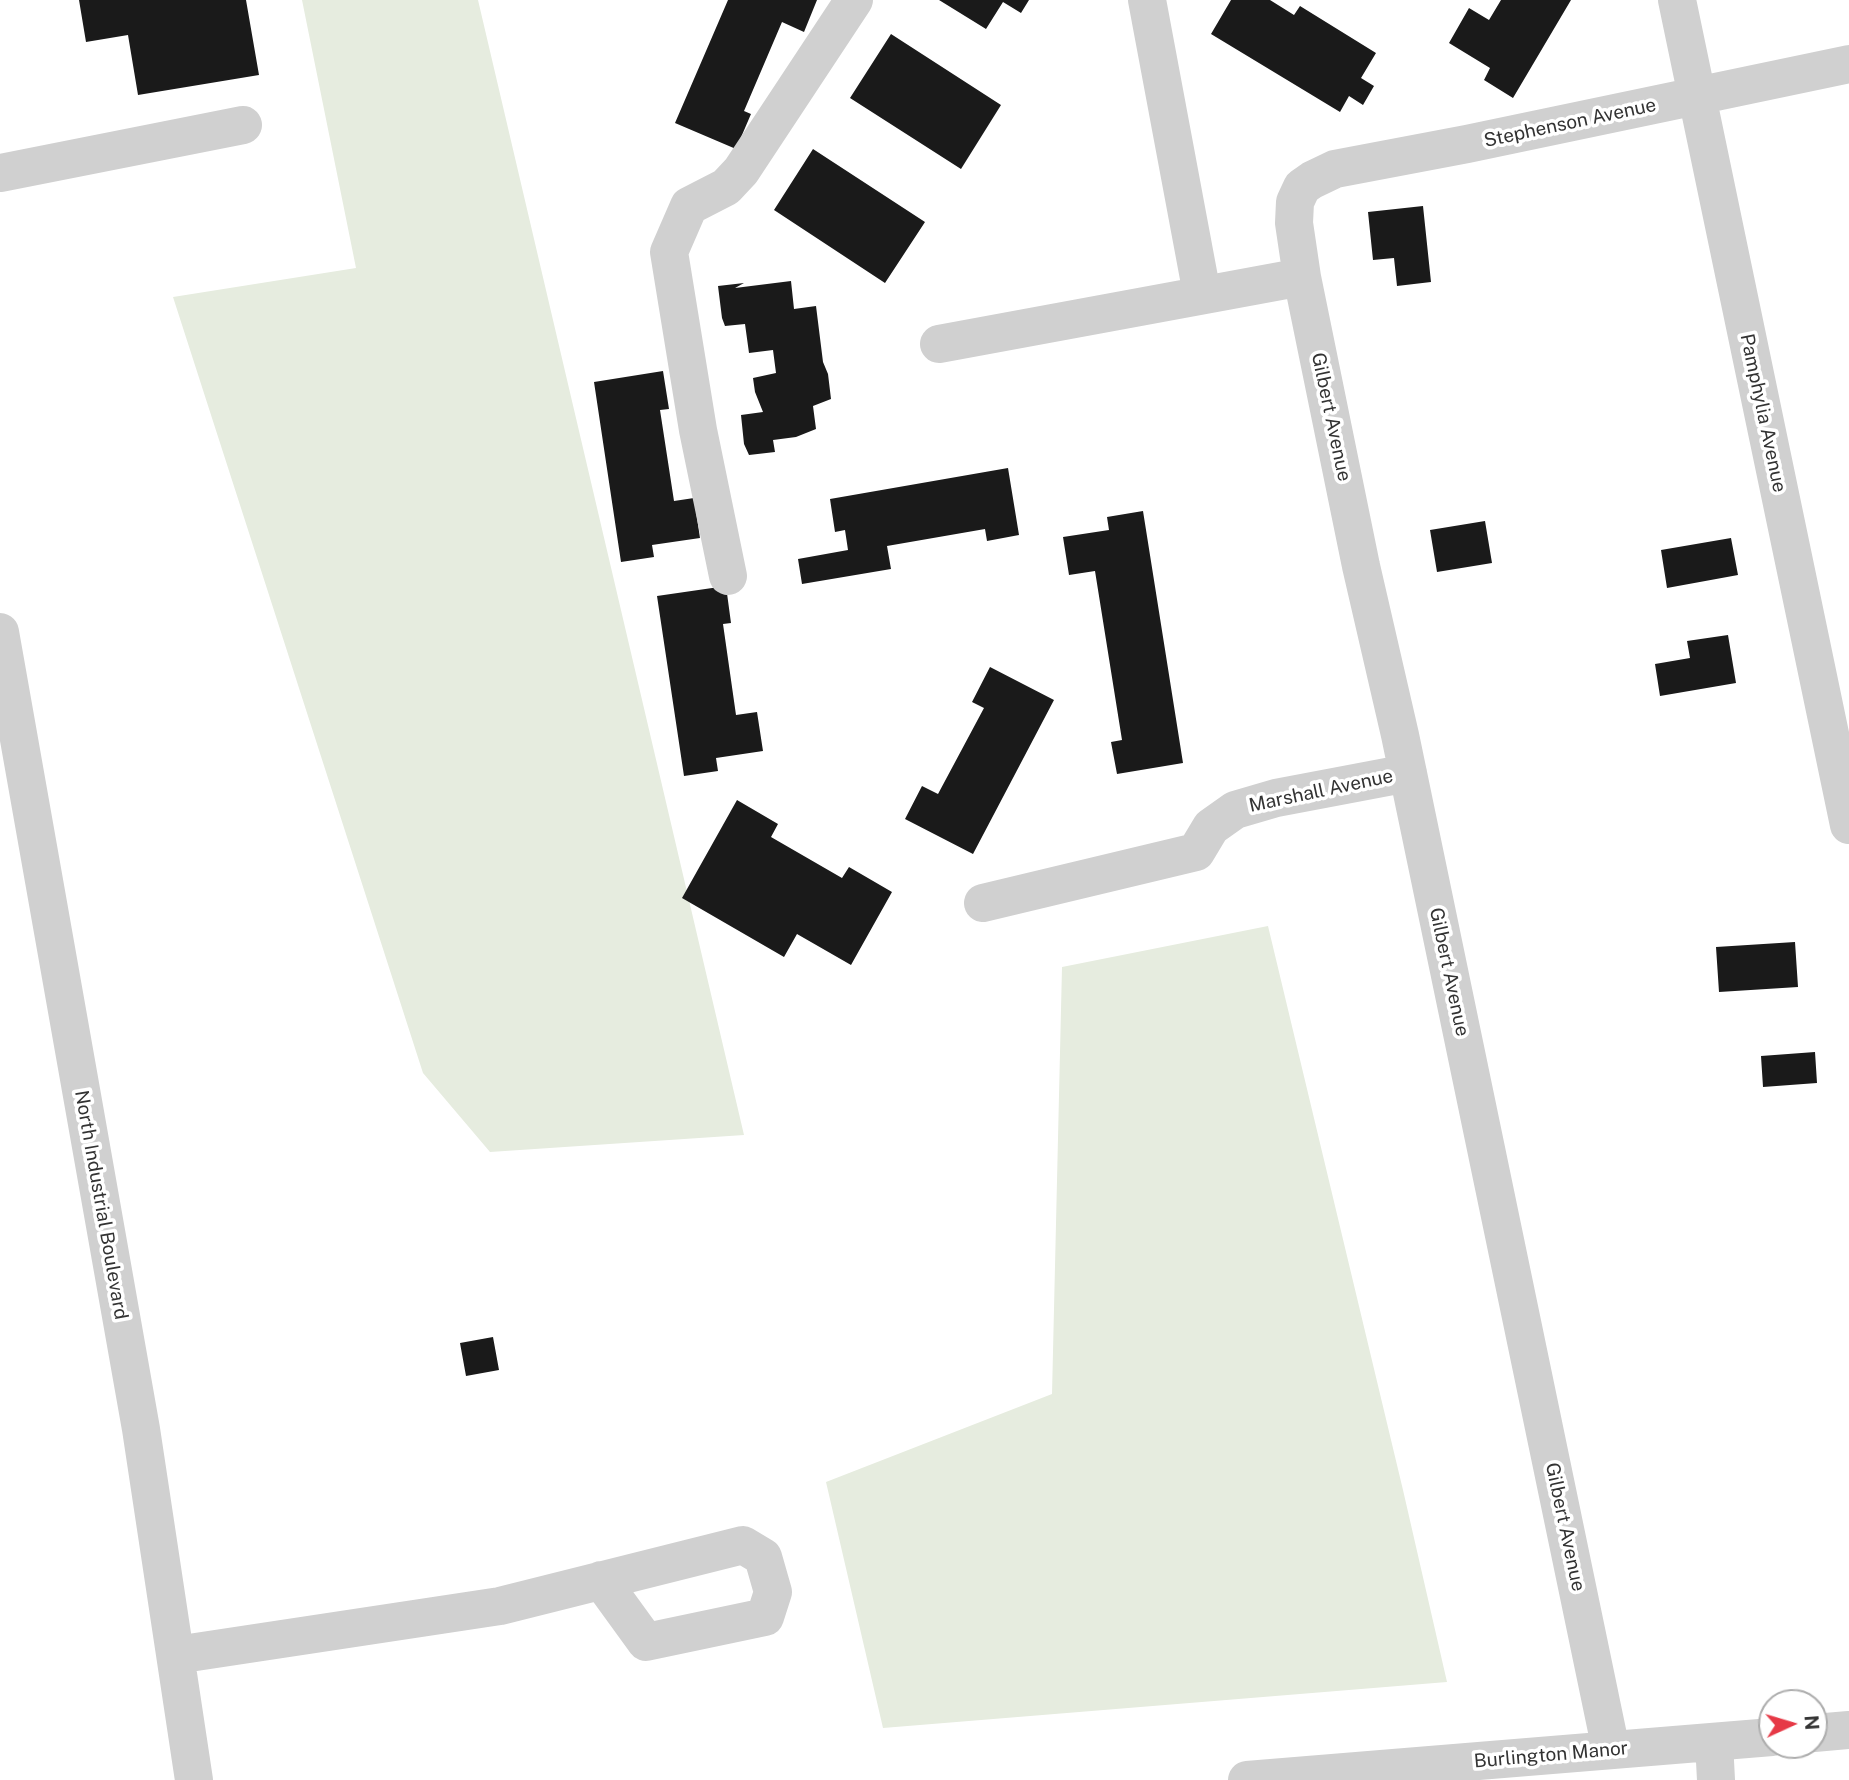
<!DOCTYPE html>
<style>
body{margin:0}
#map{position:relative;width:1849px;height:1780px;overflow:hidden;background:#fff;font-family:"Public Sans",sans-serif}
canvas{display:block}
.north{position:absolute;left:1758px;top:1689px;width:70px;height:70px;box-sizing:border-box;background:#fff;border:2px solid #adadad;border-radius:50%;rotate:86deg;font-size:19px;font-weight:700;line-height:28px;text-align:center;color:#333}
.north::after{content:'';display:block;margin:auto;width:24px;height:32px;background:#e63946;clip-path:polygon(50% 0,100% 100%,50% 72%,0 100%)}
</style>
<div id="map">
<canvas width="1849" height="1780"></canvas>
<div class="north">N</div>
</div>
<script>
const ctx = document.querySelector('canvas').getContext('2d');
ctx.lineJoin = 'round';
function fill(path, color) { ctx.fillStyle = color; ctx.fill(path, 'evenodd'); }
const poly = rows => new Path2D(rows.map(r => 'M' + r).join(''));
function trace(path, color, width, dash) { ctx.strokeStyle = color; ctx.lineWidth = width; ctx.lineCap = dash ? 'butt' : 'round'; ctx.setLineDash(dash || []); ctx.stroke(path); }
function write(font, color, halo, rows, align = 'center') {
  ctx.font = font + ' "Public Sans",sans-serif'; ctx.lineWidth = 7; ctx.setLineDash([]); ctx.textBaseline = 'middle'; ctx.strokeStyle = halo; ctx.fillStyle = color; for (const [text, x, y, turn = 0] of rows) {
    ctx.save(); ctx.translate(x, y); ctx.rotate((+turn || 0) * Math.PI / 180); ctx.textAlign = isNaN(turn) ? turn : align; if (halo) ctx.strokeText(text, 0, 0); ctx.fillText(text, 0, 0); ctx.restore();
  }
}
const green = poly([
 [302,0,478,0,744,1135,490,1152,423,1073,173,297,356,268],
 [1268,926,1403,1490,1447,1682,883,1728,826,1482,1052,1394,1062,967]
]);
const building = poly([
 [79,0,246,0,259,75,138,95,128,35,86,42],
 [728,0,817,0,804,32,782,22,744,111,751,114,736,149,675,123],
 [939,0,1029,0,1021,13,1003,2,986,29],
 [1231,0,1270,0,1294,15,1300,6,1376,53,1361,78,1374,86,1363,105,1349,96,1340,112,1211,34],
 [1501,0,1571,0,1513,98,1484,80,1490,68,1449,43,1469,8,1489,20],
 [891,34,1001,105,961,169,850,98],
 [813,149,925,222,885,283,774,210],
 [1423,206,1431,282,1397,286,1394,258,1373,260,1368,212],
 [791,281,794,309,816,306,823,362,828,374,831,399,813,406,816,429,796,437,773,440,775,452,749,455,744,444,741,415,763,412,755,392,753,378,776,373,773,350,749,353,745,324,725,326,722,318,718,286,744,283,735,288],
 [663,371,669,409,660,410,674,501,694,498,700,538,652,545,654,557,621,562,594,382],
 [1008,468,1019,535,987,541,985,529,887,546,891,569,802,584,798,559,848,550,845,530,835,532,830,499],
 [1143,511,1183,763,1117,774,1111,742,1122,740,1095,571,1069,575,1063,537,1109,530,1107,517],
 [1485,521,1492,563,1437,572,1430,530],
 [1731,538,1738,575,1667,588,1661,550],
 [726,586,731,623,723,624,736,715,757,712,763,751,716,758,718,771,684,776,657,596],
 [1728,635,1736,683,1660,696,1655,664,1690,658,1687,641],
 [990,667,1054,700,973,854,905,819,922,786,938,794,984,708,972,702],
 [737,800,778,824,771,837,842,878,849,867,892,892,851,965,797,934,784,957,682,898],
 [1795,942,1798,987,1719,992,1716,947],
 [1815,1052,1817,1083,1763,1087,1761,1056],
 [493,1337,499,1370,466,1376,460,1343]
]);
const minor = poly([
 [1147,0,1202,294],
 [1677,0,1849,825],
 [0,173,243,125],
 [939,344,1302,277],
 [728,576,698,430,669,252,689,206,726,187,741,171,854,0],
 [0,632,141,1429,194,1780],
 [983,903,1196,852,1211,827,1235,810,1276,798,1408,773],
 [176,1655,500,1606,743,1545,763,1557,773,1592,765,1617,646,1642,601,1580],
 [1814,1733,1849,1730],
 [1714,1742,1716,1780],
 [1611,1750,1400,735,1361,566,1302,277,1294,223,1295,202,1302,187,1312,180,1335,169,1467,144,1849,64],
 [1247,1780,1772,1737]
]);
const streetNames = [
 ["Stephenson Avenue",1570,123,-12],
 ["Pamphylia Avenue",1763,413,78],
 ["Gilbert Avenue",1331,417,78],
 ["Marshall Avenue",1321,791,-12],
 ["Gilbert Avenue",1449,972,78],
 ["North Industrial Boulevard",101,1205,80],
 ["Gilbert Avenue",1565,1527,78],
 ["Burlington Manor",1551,1755,-5]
];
fill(green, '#e6ecdf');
fill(building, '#1a1a1a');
trace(minor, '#d0d0d0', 38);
write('19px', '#333', '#fff', streetNames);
</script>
